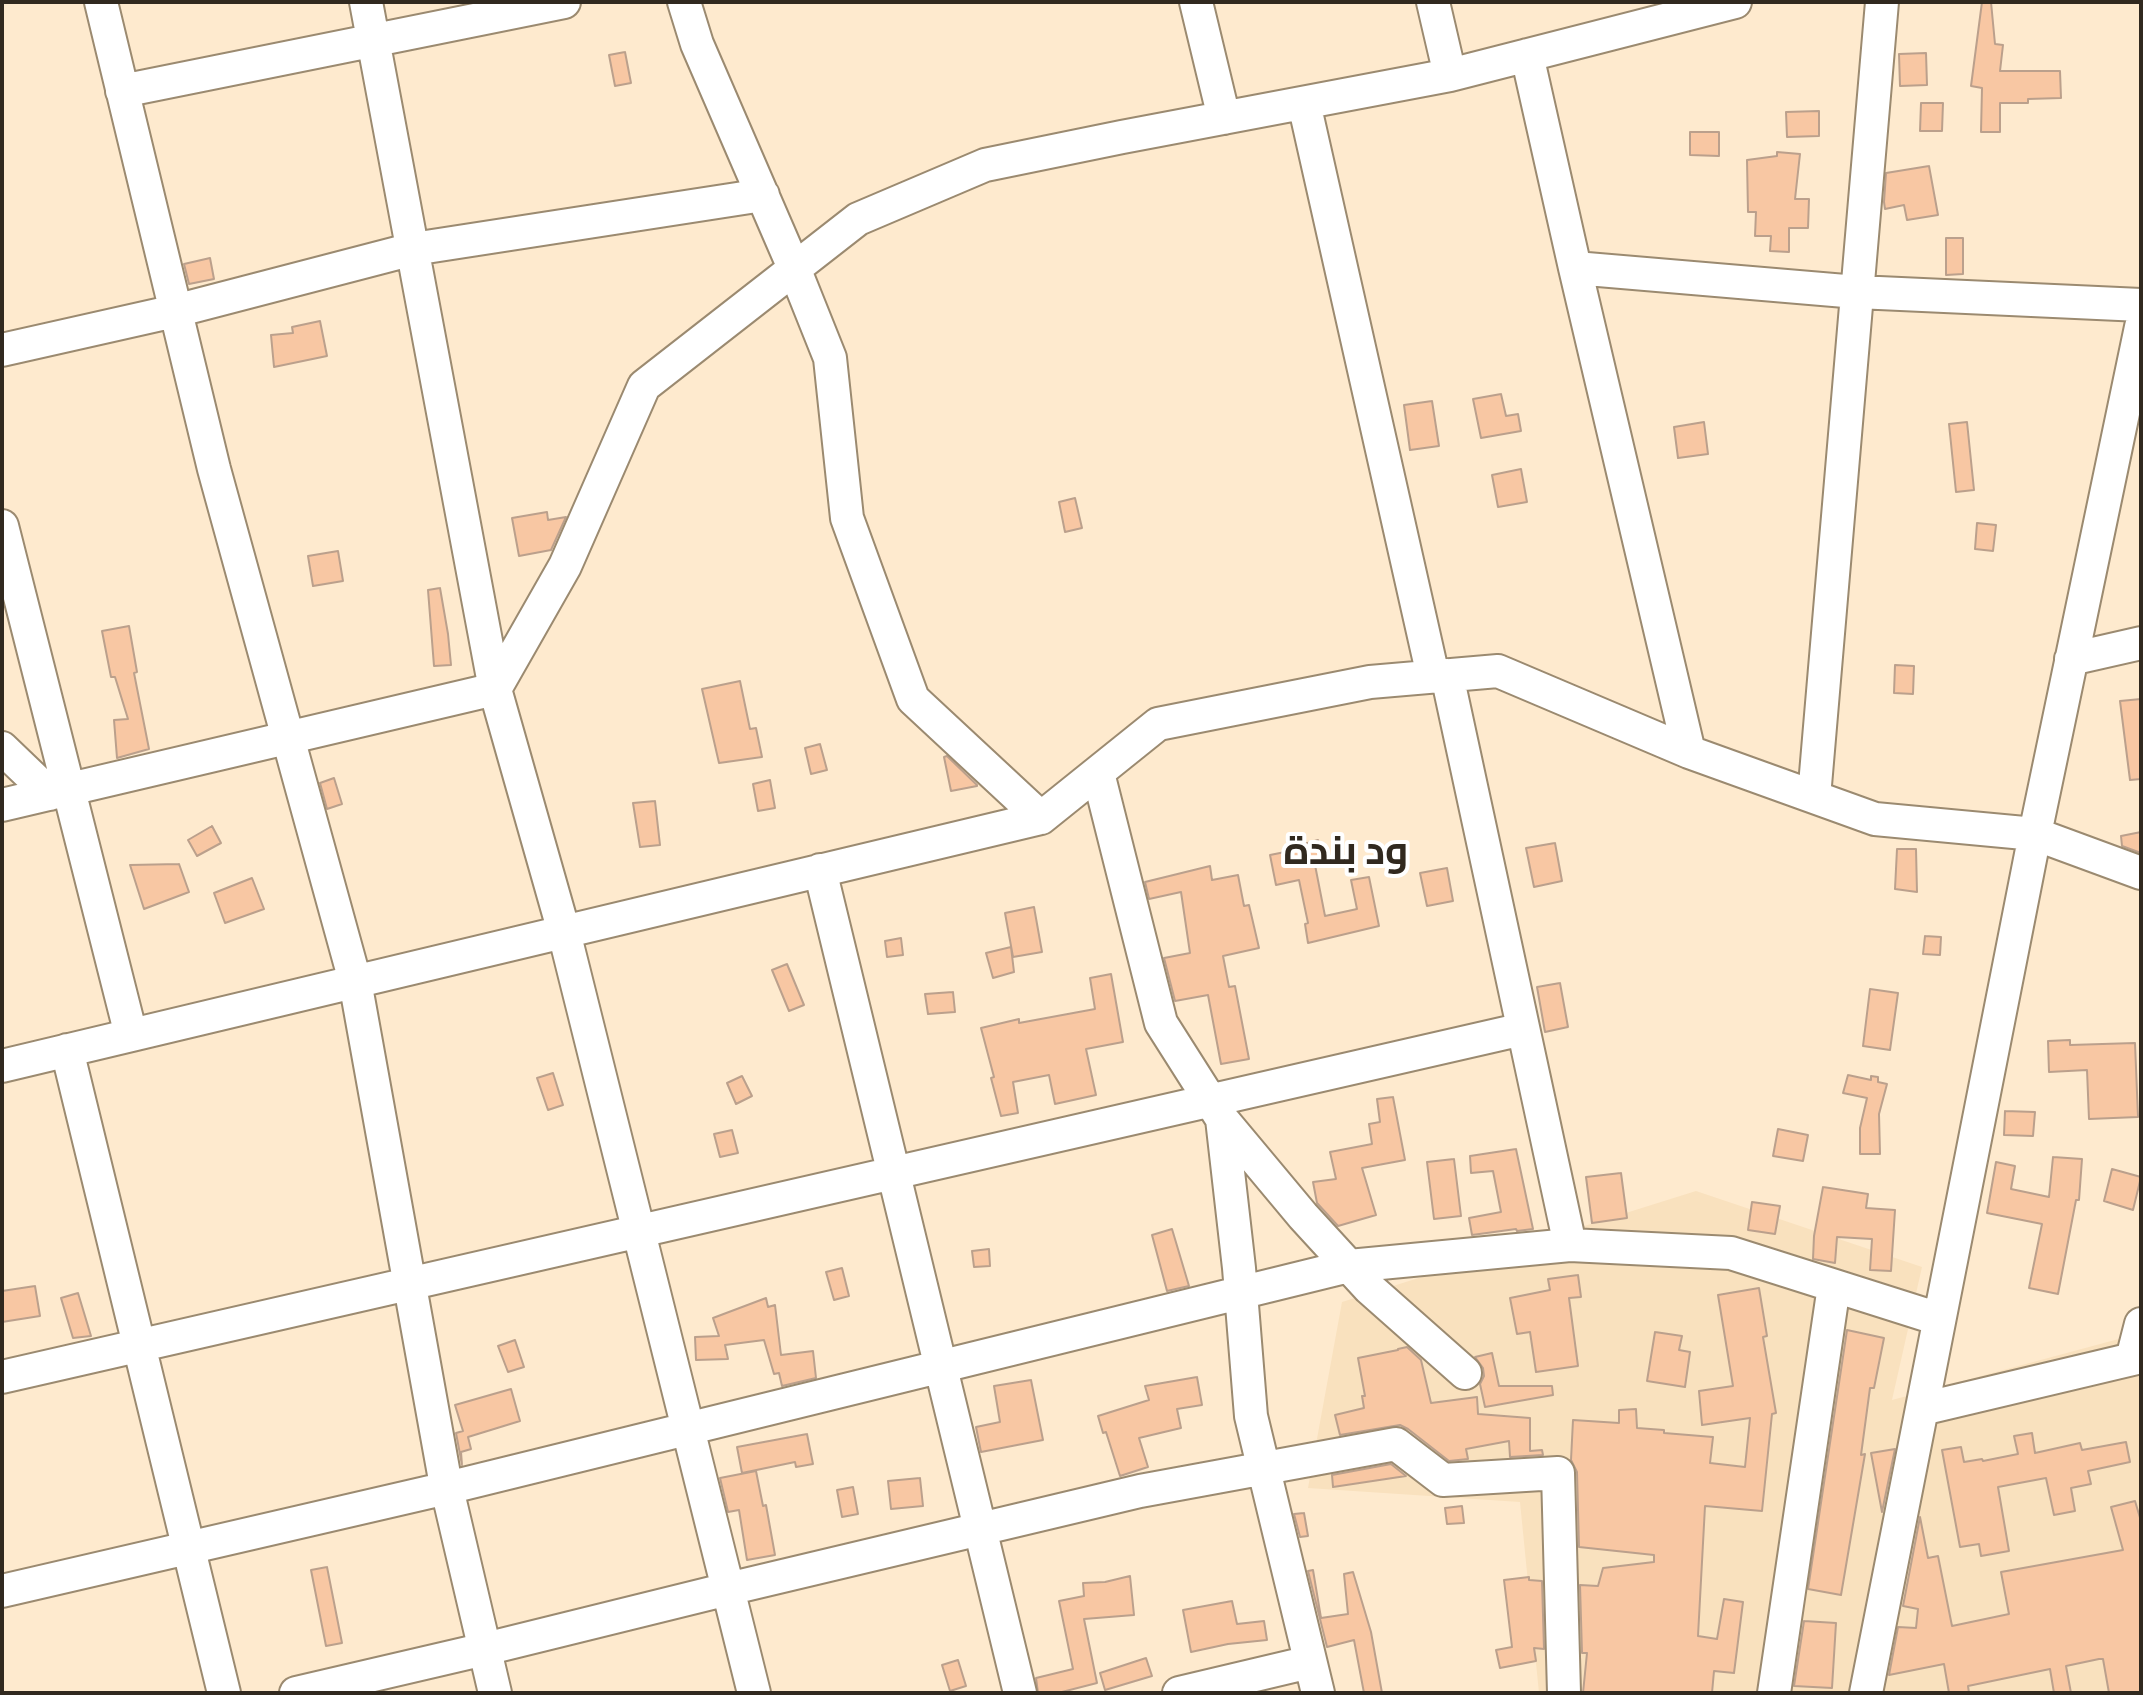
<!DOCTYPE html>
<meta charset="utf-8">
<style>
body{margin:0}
#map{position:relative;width:2143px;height:1695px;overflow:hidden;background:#feeace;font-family:"Fira Sans Condensed",sans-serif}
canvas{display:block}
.frame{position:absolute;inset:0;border:4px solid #31291f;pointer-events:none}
</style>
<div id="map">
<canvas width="2143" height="1695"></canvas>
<div class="frame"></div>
</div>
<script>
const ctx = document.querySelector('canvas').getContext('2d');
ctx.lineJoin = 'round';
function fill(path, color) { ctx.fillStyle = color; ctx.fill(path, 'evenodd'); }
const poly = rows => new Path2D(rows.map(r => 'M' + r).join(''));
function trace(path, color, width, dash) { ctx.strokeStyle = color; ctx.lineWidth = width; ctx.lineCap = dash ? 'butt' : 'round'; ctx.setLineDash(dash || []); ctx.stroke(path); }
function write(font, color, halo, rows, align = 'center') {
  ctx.font = font + ' "Fira Sans Condensed",Cairo,sans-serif'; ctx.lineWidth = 8; ctx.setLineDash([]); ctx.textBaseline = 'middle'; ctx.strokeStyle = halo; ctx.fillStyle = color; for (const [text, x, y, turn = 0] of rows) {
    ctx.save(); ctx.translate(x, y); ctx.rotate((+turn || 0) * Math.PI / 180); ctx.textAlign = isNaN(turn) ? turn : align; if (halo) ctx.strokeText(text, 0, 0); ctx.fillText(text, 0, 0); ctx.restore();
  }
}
const built = poly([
 [1696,1191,1922,1267,1892,1400,2141,1333,2141,1693,1539,1693,1520,1502,1308,1488,1342,1302]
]);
const building = poly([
 [1982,2,1991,2,1995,44,2003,45,2000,71,2060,71,2061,98,2028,99,2028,103,2000,103,2000,132,1981,132,1982,88,1971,86,1982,2],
 [625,52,631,83,615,86,609,55,625,52],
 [1926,53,1927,85,1900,86,1899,54,1926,53],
 [1921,103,1943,103,1942,131,1920,131,1921,103],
 [1819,111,1819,136,1787,137,1786,112,1819,111],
 [1690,132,1719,132,1719,156,1690,155,1690,132],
 [1777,152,1800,154,1795,199,1809,199,1808,228,1789,228,1789,252,1770,251,1771,236,1755,236,1756,212,1748,212,1747,160,1777,156,1777,152],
 [1929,166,1938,215,1907,220,1904,205,1885,209,1884,202,1886,173,1929,166],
 [1946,238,1963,238,1963,274,1946,275,1946,238],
 [210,258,214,279,189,284,184,264,210,258],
 [320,321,327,356,274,367,271,335,293,333,292,327,320,321],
 [1501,394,1506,416,1518,414,1521,431,1481,438,1473,399,1501,394],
 [1432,401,1439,446,1410,450,1404,405,1432,401],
 [1704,422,1708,454,1678,458,1674,427,1704,422],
 [1967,422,1974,490,1956,492,1949,424,1967,422],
 [1521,469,1527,502,1498,507,1492,475,1521,469],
 [1075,498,1082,528,1065,532,1059,502,1075,498],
 [547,512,548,520,566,517,551,550,519,556,512,518,547,512],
 [1977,523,1996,525,1993,551,1975,549,1977,523],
 [338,551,343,581,313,586,308,556,338,551],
 [440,588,448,634,451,665,434,666,428,590,440,588],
 [129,626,137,672,134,673,149,749,117,758,114,720,128,719,115,677,111,677,102,631,129,626],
 [1895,665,1914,666,1913,694,1894,693,1895,665],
 [740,681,750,729,756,728,762,757,719,763,702,689,740,681],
 [2141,699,2141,779,2130,780,2120,701,2141,699],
 [820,744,827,770,811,774,805,748,820,744],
 [947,756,977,785,977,786,951,791,944,757,947,756],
 [334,778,342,804,327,809,320,783,334,778],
 [770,780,775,808,758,811,753,784,770,780],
 [655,801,660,845,640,847,633,803,655,801],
 [212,826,221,843,197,856,188,840,212,826],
 [2141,832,2141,853,2122,846,2121,836,2141,832],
 [1318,840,1324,862,1315,865,1325,916,1357,909,1351,880,1369,877,1379,926,1308,943,1305,924,1308,923,1299,880,1276,885,1270,855,1290,851,1290,848,1318,840],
 [1555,843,1562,881,1534,887,1526,848,1555,843],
 [1897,849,1916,849,1917,892,1895,889,1897,849],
 [179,864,189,892,144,909,130,865,179,864],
 [1210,866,1212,880,1238,875,1244,906,1249,905,1259,948,1223,956,1229,987,1235,986,1249,1059,1221,1064,1208,995,1175,1001,1164,958,1190,953,1181,892,1149,899,1145,882,1210,866],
 [1447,868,1453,901,1427,906,1420,873,1447,868],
 [252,878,264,909,225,923,214,893,252,878],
 [1034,907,1042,952,1013,957,1005,913,1034,907],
 [1925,936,1941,937,1940,955,1923,954,1925,936],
 [901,938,903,955,887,957,885,941,901,938],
 [1011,947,1014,972,993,978,986,953,1011,947],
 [787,964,804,1005,789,1011,772,970,787,964],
 [1111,974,1123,1042,1086,1049,1096,1095,1055,1104,1049,1075,1013,1082,1018,1113,1001,1116,991,1078,994,1077,981,1028,1019,1019,1019,1023,1095,1009,1090,978,1111,974],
 [1560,983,1568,1027,1545,1032,1537,987,1560,983],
 [1870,989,1898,993,1890,1050,1863,1046,1870,989],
 [953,992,955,1012,928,1014,925,994,953,992],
 [2070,1040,2070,1045,2135,1043,2138,1117,2089,1119,2087,1070,2049,1072,2048,1041,2070,1040],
 [553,1073,563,1105,548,1110,537,1078,553,1073],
 [1848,1075,1871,1080,1871,1076,1878,1077,1878,1082,1887,1084,1879,1114,1880,1154,1860,1154,1860,1128,1867,1098,1843,1093,1848,1075],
 [742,1076,752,1096,736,1104,727,1083,742,1076],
 [1393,1097,1405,1160,1362,1168,1376,1215,1338,1226,1317,1203,1313,1182,1336,1179,1330,1152,1372,1144,1369,1124,1380,1122,1377,1099,1393,1097],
 [2005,1111,2035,1112,2033,1136,2004,1135,2005,1111],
 [1778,1129,1808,1135,1803,1161,1773,1156,1778,1129],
 [732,1130,738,1153,720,1157,714,1134,732,1130],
 [1516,1149,1533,1229,1517,1231,1516,1229,1472,1235,1469,1218,1501,1212,1493,1171,1471,1173,1470,1156,1516,1149],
 [2053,1157,2082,1159,2079,1200,2076,1200,2058,1294,2029,1288,2042,1224,1987,1213,1996,1162,2015,1166,2011,1189,2049,1197,2053,1157],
 [1454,1159,1461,1216,1434,1219,1427,1162,1454,1159],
 [2112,1169,2141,1177,2133,1210,2104,1201,2112,1169],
 [1621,1173,1627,1218,1592,1223,1586,1177,1621,1173],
 [1823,1187,1868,1194,1866,1208,1895,1210,1891,1271,1870,1270,1872,1239,1837,1237,1835,1263,1813,1259,1814,1236,1823,1187],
 [1752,1202,1780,1206,1775,1234,1748,1230,1752,1202],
 [1172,1229,1189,1286,1167,1291,1152,1235,1172,1229],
 [989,1249,990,1266,974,1267,972,1251,989,1249],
 [842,1268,849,1296,834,1300,826,1272,842,1268],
 [1578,1275,1581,1297,1569,1298,1578,1366,1536,1372,1530,1332,1517,1334,1510,1298,1550,1290,1548,1279,1578,1275],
 [35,1286,40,1316,2,1322,2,1291,35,1286],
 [1759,1288,1767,1336,1763,1337,1776,1413,1772,1414,1762,1511,1705,1506,1698,1636,1717,1639,1724,1599,1743,1602,1734,1673,1714,1671,1712,1693,1583,1693,1587,1653,1582,1653,1580,1585,1598,1586,1603,1568,1654,1562,1654,1555,1579,1547,1577,1472,1571,1460,1573,1420,1619,1423,1619,1410,1636,1409,1637,1428,1664,1430,1664,1433,1713,1437,1710,1463,1745,1467,1750,1418,1702,1425,1699,1391,1733,1386,1718,1295,1759,1288],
 [78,1293,91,1336,73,1338,61,1298,78,1293],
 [766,1298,768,1307,775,1305,781,1355,813,1351,816,1378,782,1386,779,1373,774,1374,764,1340,725,1345,728,1359,696,1360,695,1337,719,1336,713,1318,766,1298],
 [1847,1330,1884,1338,1874,1388,1870,1388,1861,1455,1865,1454,1841,1595,1808,1589,1847,1330],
 [1655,1332,1682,1336,1679,1350,1690,1352,1685,1387,1647,1381,1655,1332],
 [515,1340,524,1367,508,1372,498,1346,515,1340],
 [1407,1347,1421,1360,1431,1403,1477,1397,1478,1414,1530,1418,1530,1451,1542,1450,1543,1455,1510,1457,1509,1441,1466,1449,1468,1459,1449,1461,1408,1429,1400,1425,1340,1435,1335,1415,1364,1408,1362,1396,1365,1396,1358,1358,1398,1350,1398,1349,1407,1347],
 [1492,1353,1499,1386,1552,1386,1553,1395,1485,1407,1480,1384,1484,1376,1483,1368,1475,1357,1492,1353],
 [1197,1377,1202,1405,1177,1409,1181,1428,1139,1438,1148,1467,1120,1476,1106,1432,1103,1433,1098,1416,1149,1400,1145,1386,1197,1377],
 [1031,1380,1043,1440,981,1452,976,1427,1000,1422,994,1386,1031,1380],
 [511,1389,520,1421,468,1437,471,1449,461,1452,462,1465,456,1433,463,1431,455,1405,511,1389],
 [2032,1433,2035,1453,2080,1443,2082,1450,2126,1442,2130,1462,2088,1471,2091,1484,2071,1488,2075,1511,2054,1515,2046,1478,1998,1487,2009,1551,1981,1556,1979,1544,1960,1547,1942,1450,1961,1447,1964,1462,1982,1459,1983,1461,2018,1454,2014,1436,2032,1433],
 [807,1434,813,1464,796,1467,795,1462,742,1473,737,1447,807,1434],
 [1895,1449,1882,1512,1871,1453,1895,1449],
 [1391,1464,1406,1476,1333,1487,1332,1475,1391,1464],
 [756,1471,763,1506,766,1505,775,1555,747,1560,739,1510,728,1512,720,1478,756,1471],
 [920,1478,923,1506,891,1509,888,1481,920,1478],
 [853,1487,858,1514,842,1517,837,1490,853,1487],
 [2135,1501,2141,1521,2141,1693,2109,1693,2103,1659,2099,1659,2066,1666,2071,1693,2054,1693,2050,1669,1968,1686,1969,1693,1949,1693,1944,1664,1889,1675,1898,1627,1916,1628,1918,1609,1903,1606,1920,1517,1928,1558,1938,1556,1952,1626,2009,1614,2001,1572,2123,1550,2111,1507,2135,1501],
 [1462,1506,1464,1523,1447,1524,1445,1508,1462,1506],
 [1304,1513,1308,1536,1300,1537,1294,1514,1304,1513],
 [327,1567,342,1643,326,1646,311,1570,327,1567],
 [1313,1570,1321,1618,1348,1614,1344,1574,1353,1572,1371,1632,1382,1693,1364,1693,1354,1640,1327,1647,1308,1571,1313,1570],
 [1130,1576,1134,1615,1084,1619,1097,1683,1058,1693,1038,1693,1036,1678,1073,1669,1059,1601,1084,1596,1083,1583,1105,1582,1130,1576],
 [1529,1577,1529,1580,1542,1581,1544,1649,1534,1648,1536,1661,1500,1668,1496,1650,1512,1647,1504,1580,1529,1577],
 [1232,1601,1237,1624,1264,1621,1267,1640,1228,1644,1191,1652,1183,1610,1232,1601],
 [1804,1621,1836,1623,1832,1688,1794,1686,1804,1621],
 [1146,1658,1152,1676,1105,1690,1100,1673,1146,1658],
 [958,1660,966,1686,950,1691,942,1665,958,1660]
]);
const minor = poly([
 [101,2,214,469,355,981,445,1480,495,1693],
 [366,2,495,689,564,932,754,1693],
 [684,2,697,44,794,268,830,358,847,518,913,699,1041,818],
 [1196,2,1224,118],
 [1433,2,1450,75],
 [1527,55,1575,268,1689,752],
 [122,91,564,2],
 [1304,103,1433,676],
 [1575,268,1857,292,2141,305],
 [2,350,175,311,413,249,763,195],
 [2,526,131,1035],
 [2071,659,2141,643],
 [1447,675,1570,1245],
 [2,748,50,794],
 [1098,773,1161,1023,1222,1119,1303,1216,1369,1288,1465,1373],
 [1814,797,1882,2],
 [2,805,495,689,565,566,644,386,858,219,985,165,1122,137,1450,75,1735,2],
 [820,870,1020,1693],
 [67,1050,224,1693],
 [2,1066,1041,818,1158,724,1370,682,1498,671,1689,752,1875,819,2035,834,2141,327],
 [1222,1119,1239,1268,1251,1416,1318,1693],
 [2132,1359,2141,1324],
 [2,1377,1523,1029],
 [1922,1409,2141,1357],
 [2,1591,447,1488,1349,1266,1570,1245,1731,1253,1939,1319],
 [296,1693,485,1649,728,1589,1140,1491,1396,1444,1443,1480,1558,1473,1564,1693],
 [1179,1693,1310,1662],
 [1774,1693,1834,1286],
 [1866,1693,2035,834,2141,873]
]);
const townNames = [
 ["ود بندة",1346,853]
];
fill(built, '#f9e1be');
fill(building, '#f8c7a3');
trace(building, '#bba08c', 2);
trace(minor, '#9b8a70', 36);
trace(minor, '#fff', 32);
write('bold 40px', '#31291f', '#fff', townNames);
</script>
